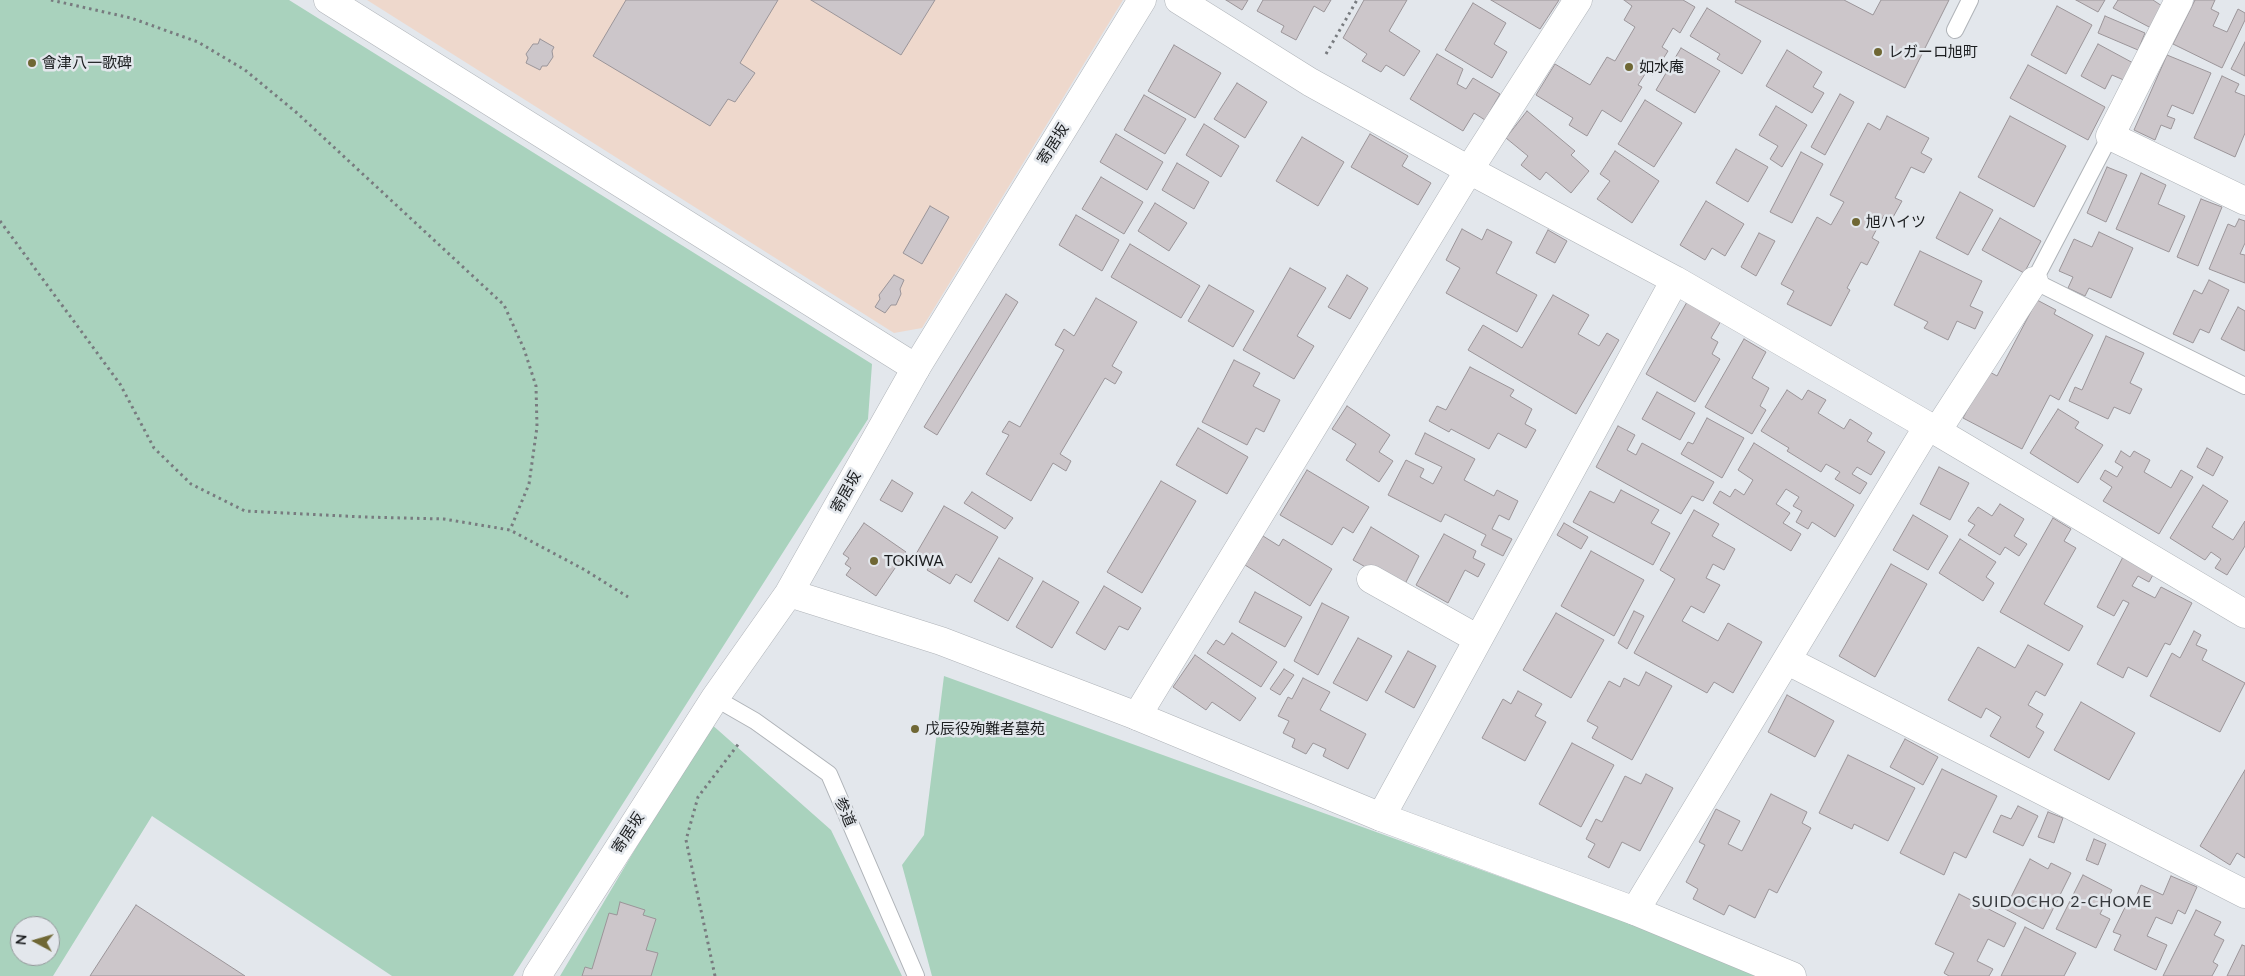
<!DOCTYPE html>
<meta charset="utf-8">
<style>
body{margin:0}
#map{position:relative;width:2245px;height:976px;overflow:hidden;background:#e3e7ec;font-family:Lato,sans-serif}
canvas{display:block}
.north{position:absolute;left:10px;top:916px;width:50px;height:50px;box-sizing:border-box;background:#e3e7ec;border:1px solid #93979a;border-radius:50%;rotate:276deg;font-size:14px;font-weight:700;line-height:20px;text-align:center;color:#1c1e20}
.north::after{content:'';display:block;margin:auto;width:18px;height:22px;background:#6f6734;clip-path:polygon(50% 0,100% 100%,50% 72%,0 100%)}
</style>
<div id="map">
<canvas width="2245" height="976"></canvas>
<div class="north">N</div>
</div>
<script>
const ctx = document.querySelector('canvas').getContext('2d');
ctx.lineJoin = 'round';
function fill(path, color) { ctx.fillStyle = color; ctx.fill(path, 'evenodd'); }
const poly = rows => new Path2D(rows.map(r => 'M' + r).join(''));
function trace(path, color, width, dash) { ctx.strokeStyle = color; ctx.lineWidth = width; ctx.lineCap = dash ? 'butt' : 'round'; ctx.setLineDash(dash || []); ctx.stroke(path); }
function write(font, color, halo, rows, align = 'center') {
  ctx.font = font + ' Lato,"Noto Sans JP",sans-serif'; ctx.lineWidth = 5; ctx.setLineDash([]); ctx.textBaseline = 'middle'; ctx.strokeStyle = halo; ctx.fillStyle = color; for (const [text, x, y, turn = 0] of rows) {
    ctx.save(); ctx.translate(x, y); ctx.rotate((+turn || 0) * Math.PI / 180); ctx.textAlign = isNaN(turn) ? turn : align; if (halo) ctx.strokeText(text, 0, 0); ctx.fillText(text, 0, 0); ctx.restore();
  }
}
const education = poly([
 [367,0,1123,0,922,328,894,333]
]);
const green = poly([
 [0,0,289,0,872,364,868,419,513,976,392,976,152,816,53,976,0,976],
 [20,926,50,926,50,956,20,956],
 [944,676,1775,976,932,976,902,865,924,835],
 [710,723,831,830,902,976,560,976]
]);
const building = poly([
 [626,0,778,0,740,63,755,73,735,102,728,99,710,126,593,56,626,0],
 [811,0,935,0,901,55,811,0],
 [1226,0,1248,0,1242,10,1226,0],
 [1263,0,1331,0,1324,12,1314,6,1296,40,1281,32,1284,26,1257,11,1263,0],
 [1364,0,1407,0,1389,31,1420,51,1404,76,1386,65,1381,72,1362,61,1367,54,1343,38,1364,0],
 [1491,0,1559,0,1540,29,1491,0],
 [1624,0,1683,0,1695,7,1680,33,1673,28,1662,47,1668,51,1653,75,1647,71,1638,85,1642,87,1621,122,1602,110,1587,136,1569,125,1573,118,1536,95,1555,64,1590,85,1607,57,1615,61,1635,27,1624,20,1632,6,1624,0],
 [1736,0,1844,0,1873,15,1881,0,1949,0,1905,88,1735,2,1736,0],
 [2076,0,2105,0,2098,12,2076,0],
 [2118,0,2153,0,2162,6,2151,28,2113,8,2118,0],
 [2195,0,2215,0,2211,9,2219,13,2213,26,2227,32,2238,9,2245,13,2245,20,2222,68,2173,44,2195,0],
 [1473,3,1506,23,1494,44,1507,52,1492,78,1445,50,1473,3],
 [2057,6,2092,25,2066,74,2031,55,2057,6],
 [1707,8,1761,41,1742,74,1717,59,1720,54,1690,36,1707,8],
 [2105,16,2145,33,2138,50,2098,33,2105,16],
 [540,39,554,47,552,51,553,57,547,66,542,66,540,70,526,63,528,58,526,54,533,44,538,44,540,39],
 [2245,42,2245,76,2231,69,2245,42],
 [2098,44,2135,64,2126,81,2112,75,2105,89,2081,76,2098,44],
 [1174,45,1221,73,1195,118,1148,91,1174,45],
 [1681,48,1720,71,1695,113,1656,90,1681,48],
 [1787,50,1822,72,1813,87,1824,93,1812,113,1766,86,1787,50],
 [1437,54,1463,69,1457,84,1466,89,1473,78,1500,94,1485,120,1474,113,1463,131,1410,99,1437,54],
 [2167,55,2211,73,2193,114,2172,105,2167,116,2175,119,2171,129,2161,125,2155,140,2134,130,2167,55],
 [2028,65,2105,107,2088,140,2010,98,2028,65],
 [2222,76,2239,84,2235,92,2245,96,2245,133,2235,157,2194,138,2222,76],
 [1237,83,1267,102,1245,138,1214,119,1237,83],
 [1840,94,1854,102,1825,155,1811,147,1840,94],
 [1144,95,1186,119,1165,154,1124,130,1144,95],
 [1645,100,1682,123,1654,167,1618,144,1645,100],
 [1776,106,1807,125,1782,167,1770,159,1778,146,1759,135,1776,106],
 [1527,111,1575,151,1571,155,1589,171,1571,193,1546,172,1540,180,1521,165,1528,156,1506,138,1527,111],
 [1887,116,1929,138,1921,153,1932,159,1924,173,1911,167,1895,198,1902,201,1892,219,1884,215,1872,238,1879,242,1867,265,1861,262,1847,288,1850,290,1831,326,1787,304,1794,291,1781,284,1817,217,1831,225,1844,202,1830,195,1868,123,1880,130,1887,116],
 [2010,116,2066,146,2034,207,1978,177,2010,116],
 [1204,124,1239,146,1221,177,1186,155,1204,124],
 [1116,134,1163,162,1147,190,1100,162,1116,134],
 [1370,134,1408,156,1402,166,1431,183,1418,205,1351,167,1370,134],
 [1302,137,1344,162,1318,206,1276,181,1302,137],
 [1736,149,1768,167,1748,202,1716,183,1736,149],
 [1615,151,1659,181,1632,223,1597,199,1610,181,1600,174,1615,151],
 [1801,152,1823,164,1792,223,1770,212,1801,152],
 [1177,163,1209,182,1194,209,1162,190,1177,163],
 [2107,167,2127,175,2106,222,2087,213,2107,167],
 [2141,173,2166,185,2158,204,2185,216,2169,252,2116,229,2141,173],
 [1101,177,1143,202,1124,234,1082,209,1101,177],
 [1960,192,1993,210,1968,255,1936,238,1960,192],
 [2201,199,2222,207,2198,266,2177,257,2201,199],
 [1706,201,1744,224,1725,256,1712,248,1705,260,1680,245,1706,201],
 [1155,203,1187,223,1169,251,1138,231,1155,203],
 [930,206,949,217,922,264,903,253,930,206],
 [1076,215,1119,240,1102,271,1059,245,1076,215],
 [2000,218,2041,241,2024,273,1982,250,2000,218],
 [2239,219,2245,221,2245,243,2240,254,2245,255,2245,283,2209,269,2228,224,2235,227,2239,219],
 [1462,229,1482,240,1487,229,1512,242,1496,273,1537,295,1517,332,1446,293,1460,268,1446,260,1462,229],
 [1548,230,1567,241,1555,263,1536,253,1548,230],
 [2099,232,2133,248,2111,298,2089,288,2085,296,2068,288,2073,277,2059,271,2074,239,2092,247,2099,232],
 [1759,233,1775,241,1756,276,1741,267,1759,233],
 [1130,244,1200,286,1181,318,1111,277,1130,244],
 [1920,251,1982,281,1970,306,1983,312,1975,329,1957,321,1948,340,1924,328,1928,322,1894,305,1920,251],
 [1290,268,1326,288,1297,336,1314,346,1294,379,1243,350,1290,268],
 [894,275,904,280,900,289,901,294,896,305,891,305,885,313,875,307,880,299,879,295,894,275],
 [1347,275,1368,288,1350,319,1328,307,1347,275],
 [2209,280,2229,290,2209,333,2200,329,2193,343,2173,334,2194,290,2202,294,2209,280],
 [1209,285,1254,311,1233,347,1188,321,1209,285],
 [1006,294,1018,302,937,435,924,427,1006,294],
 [1553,295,1589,315,1578,334,1599,346,1607,333,1619,340,1576,414,1468,350,1483,325,1522,348,1553,295],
 [1096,298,1137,322,1112,366,1122,372,1115,384,1105,378,1060,454,1071,461,1066,471,1053,463,1031,501,986,474,1009,435,1002,432,1009,421,1020,427,1064,350,1055,345,1064,329,1074,336,1096,298],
 [2037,300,2056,310,2054,314,2093,335,2059,400,2050,395,2022,449,1963,418,1988,371,1997,376,2037,300],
 [1687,302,1721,321,1711,338,1718,342,1712,354,1720,359,1695,402,1646,374,1687,302],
 [2238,307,2245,311,2245,351,2221,339,2238,307],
 [2106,336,2144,353,2130,383,2142,389,2130,414,2114,407,2108,419,2069,401,2075,387,2082,390,2106,336],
 [1744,339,1766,352,1752,378,1769,388,1760,406,1766,410,1752,434,1705,407,1744,339],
 [1234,360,1260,373,1253,386,1280,400,1264,432,1256,428,1247,445,1202,422,1234,360],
 [1470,367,1514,390,1510,396,1532,409,1525,424,1536,430,1526,448,1498,433,1489,449,1451,429,1449,432,1429,421,1437,406,1446,410,1470,367],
 [1787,390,1802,400,1808,390,1826,400,1818,413,1844,429,1850,419,1872,433,1867,441,1885,452,1871,475,1857,467,1852,474,1867,483,1860,494,1835,479,1840,472,1826,464,1821,472,1787,451,1789,448,1761,431,1787,390],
 [1657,392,1695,413,1680,440,1642,419,1657,392],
 [1347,406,1390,435,1379,452,1393,461,1379,482,1346,460,1356,444,1332,429,1347,406],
 [2058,409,2079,422,2075,428,2103,445,2078,483,2030,453,2058,409],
 [1707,418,1744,438,1722,478,1681,454,1688,442,1693,444,1707,418],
 [1618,426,1635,435,1627,450,1636,455,1642,443,1714,482,1703,501,1692,496,1681,514,1596,467,1618,426],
 [1198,428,1248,457,1227,494,1176,465,1198,428],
 [1425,433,1475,459,1464,480,1494,496,1497,490,1518,501,1509,520,1499,515,1492,529,1512,539,1503,556,1481,545,1486,535,1445,514,1441,522,1388,495,1406,460,1424,469,1420,477,1433,484,1442,467,1415,454,1425,433],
 [1754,443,1854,505,1835,537,1812,522,1808,529,1796,522,1802,511,1793,506,1799,497,1786,489,1776,504,1790,513,1783,523,1801,534,1791,551,1713,503,1720,491,1730,497,1735,489,1744,495,1753,480,1738,470,1754,443],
 [2207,448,2223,457,2213,476,2197,467,2207,448],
 [2121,451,2130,457,2134,451,2150,460,2144,472,2171,488,2181,470,2193,477,2159,534,2103,501,2112,487,2100,479,2105,470,2117,477,2123,467,2115,462,2121,451],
 [1939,467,1969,483,1950,520,1920,504,1939,467],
 [1307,470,1369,507,1353,533,1343,527,1332,545,1280,515,1307,470],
 [892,480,913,493,902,512,880,500,892,480],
 [1161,481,1196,501,1142,593,1107,572,1161,481],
 [2203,485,2228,501,2212,527,2233,540,2245,521,2245,546,2227,575,2215,568,2221,559,2211,552,2205,560,2170,538,2203,485],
 [1621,490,1659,510,1651,523,1670,533,1653,565,1573,522,1590,491,1614,503,1621,490],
 [972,492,1013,518,1005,529,964,503,972,492],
 [2000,504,2024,519,2014,536,2027,544,2019,556,2005,547,2000,555,1968,535,1975,525,1968,521,1978,507,1992,516,2000,504],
 [944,506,998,537,971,583,956,574,950,584,927,570,932,563,916,554,944,506],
 [1694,510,1719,524,1712,536,1735,549,1724,570,1713,564,1706,578,1720,585,1704,613,1691,606,1682,621,1718,641,1728,623,1762,642,1733,693,1714,682,1707,693,1634,653,1675,579,1660,570,1694,510],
 [1913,515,1948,536,1928,570,1893,550,1913,515],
 [2053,518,2071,529,2064,541,2076,548,2044,604,2083,626,2069,651,2000,612,2053,518],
 [864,523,906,552,876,596,846,575,851,568,845,564,849,558,843,554,864,523],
 [1564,523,1588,537,1581,549,1557,535,1564,523],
 [1371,527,1419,556,1403,588,1353,560,1371,527],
 [1444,534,1476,551,1473,558,1485,564,1478,577,1465,570,1448,603,1416,585,1444,534],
 [1263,536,1279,546,1283,539,1332,569,1310,606,1245,565,1263,536],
 [1960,539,1996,562,1986,577,1994,583,1983,601,1939,573,1960,539],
 [1591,551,1644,580,1614,636,1561,606,1591,551],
 [2123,557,2154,573,2149,582,2138,576,2132,586,2155,598,2161,587,2192,603,2170,645,2165,643,2147,677,2128,667,2123,678,2097,664,2129,603,2123,600,2114,616,2097,607,2123,557],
 [999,558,1033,578,1008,621,974,601,999,558],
 [1891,564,1927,584,1875,677,1839,656,1891,564],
 [1043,581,1079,602,1052,648,1016,627,1043,581],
 [1104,586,1141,608,1128,630,1119,626,1105,650,1076,633,1104,586],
 [1255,592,1302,617,1285,647,1239,622,1255,592],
 [1322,603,1349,617,1318,675,1294,661,1322,603],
 [1634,611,1644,616,1627,649,1618,643,1634,611],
 [1556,613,1604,640,1571,698,1523,670,1556,613],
 [2194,631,2201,635,2196,645,2207,650,2202,660,2245,683,2220,732,2150,696,2172,653,2180,658,2194,631],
 [1232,633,1277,662,1261,687,1207,653,1216,640,1224,645,1232,633],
 [1358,638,1392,656,1367,701,1333,683,1358,638],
 [2028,645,2063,664,2045,696,2036,691,2028,705,2043,714,2036,727,2044,732,2029,758,1990,736,2001,717,1986,708,1981,718,1948,700,1978,647,2015,668,2028,645],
 [1408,651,1436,666,1414,708,1385,692,1408,651],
 [1195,655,1256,698,1240,721,1212,702,1206,710,1173,687,1195,655],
 [1284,669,1294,675,1280,695,1270,689,1284,669],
 [1646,672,1672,686,1632,760,1592,738,1598,727,1587,721,1609,681,1620,687,1624,678,1639,686,1646,672],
 [1303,678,1330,692,1320,710,1366,734,1348,769,1323,756,1326,749,1313,743,1306,754,1292,747,1295,739,1283,733,1289,721,1278,716,1288,697,1292,699,1303,678],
 [1518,691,1542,704,1535,716,1546,722,1525,761,1482,738,1503,699,1511,704,1518,691],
 [1787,695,1834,721,1815,757,1768,732,1787,695],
 [2081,702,2135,733,2109,780,2054,750,2081,702],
 [1905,739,1938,757,1923,785,1890,767,1905,739],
 [1572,743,1614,765,1581,827,1539,804,1572,743],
 [1848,755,1915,788,1888,841,1854,824,1852,829,1819,813,1848,755],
 [1942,769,1997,796,1966,858,1954,852,1944,875,1900,853,1942,769],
 [2245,770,2245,858,2237,853,2230,865,2200,846,2245,770],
 [1646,774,1673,788,1640,851,1622,842,1609,868,1588,857,1595,844,1586,839,1596,819,1602,822,1625,776,1641,784,1646,774],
 [1771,794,1807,812,1802,823,1811,828,1777,893,1769,889,1755,918,1729,905,1724,915,1693,899,1698,889,1686,882,1705,845,1699,842,1716,809,1740,821,1728,844,1742,851,1771,794],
 [2018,806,2038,816,2023,846,1993,832,2001,815,2011,819,2018,806],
 [2048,812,2063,818,2054,843,2038,837,2048,812],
 [2094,839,2106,844,2098,865,2086,860,2094,839],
 [2030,859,2048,869,2051,863,2071,873,2043,929,2005,909,2030,859],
 [2083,875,2112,890,2100,914,2110,919,2096,948,2056,929,2083,875],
 [2171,876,2197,887,2185,914,2178,910,2172,924,2156,917,2147,936,2167,945,2156,970,2114,950,2121,935,2113,932,2129,899,2134,902,2141,885,2163,895,2171,876],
 [1959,894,2016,923,2004,947,1988,939,1977,961,1993,969,1989,976,1949,976,1944,973,1954,953,1935,944,1959,894],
 [620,902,645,910,643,915,656,919,646,950,658,953,651,976,582,976,585,967,592,969,609,913,617,915,620,902],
 [136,905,245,976,90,976,136,905],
 [2196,910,2221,922,2214,935,2224,940,2213,962,2218,965,2212,976,2163,976,2196,910],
 [2025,927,2076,953,2064,976,2001,976,2025,927],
 [2242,945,2245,946,2245,976,2227,976,2242,945]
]);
const path = poly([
 [51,0,131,18,198,42,245,70,297,113,504,305,524,349,536,386,537,427,529,484,510,530],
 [1326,54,1357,0],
 [0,221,120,384,154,448,191,484,245,511,364,517,444,519,510,530,585,570,628,597],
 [715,976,686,840,698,797,740,742]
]);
const service = poly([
 [1955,30,1970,0],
 [2110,136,2034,281,2245,386],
 [715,698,755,721,829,774,916,976]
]);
const minor = poly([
 [328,0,916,368],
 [2179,0,2110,136,2245,201],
 [1928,426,2245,614],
 [1937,431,2034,281],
 [1371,579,1478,639],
 [1788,661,2245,894],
 [1137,716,1469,170,1310,82,1179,0],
 [1381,817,1675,280,1469,170,1578,0],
 [1635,911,1928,426,1675,280]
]);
const tertiary = poly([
 [789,593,941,641,1137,716,1381,817,1635,911,1792,976],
 [537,976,715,698,789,593,916,368,1142,0]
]);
const markers = [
 [1878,52,5,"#6f6734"],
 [32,63,5,"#6f6734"],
 [1629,67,5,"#6f6734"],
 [1856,222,5,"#6f6734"],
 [874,561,5,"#6f6734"],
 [915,729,5,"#6f6734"]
];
const poiNames = [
 ["レガーロ旭町",1888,52],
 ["會津八一歌碑",42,63],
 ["如水庵",1639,67],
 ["旭ハイツ",1866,222],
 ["TOKIWA",884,561],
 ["戊辰役殉難者墓苑",925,729]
];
const streetNames = [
 ["寄居坂",1053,144,-58],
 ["寄居坂",846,492,-61],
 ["参道",845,812,67],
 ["寄居坂",628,833,-57]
];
const neighbourhoodNames = [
 ["SUIDOCHO 2-CHOME",2062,902]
];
fill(education, '#eed8cc');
fill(green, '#a9d2bd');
fill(building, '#ccc6ca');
trace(building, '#9b9599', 1);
trace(service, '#afb3b8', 18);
trace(minor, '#afb3b8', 29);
trace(tertiary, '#afb3b8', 29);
trace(path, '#787b7f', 3, [2.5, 4]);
trace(service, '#fff', 16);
trace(minor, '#fff', 28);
trace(tertiary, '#fff', 28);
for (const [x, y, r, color] of markers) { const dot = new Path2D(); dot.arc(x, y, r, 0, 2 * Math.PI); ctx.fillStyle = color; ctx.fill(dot); trace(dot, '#e3e7ec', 2); }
write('15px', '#1c1e20', '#e3e7ec', poiNames, 'left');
write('15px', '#1c1e20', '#e3e7ec', streetNames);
ctx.letterSpacing = '1px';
write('16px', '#373a3e', '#e3e7ec', neighbourhoodNames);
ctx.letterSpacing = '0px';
</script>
